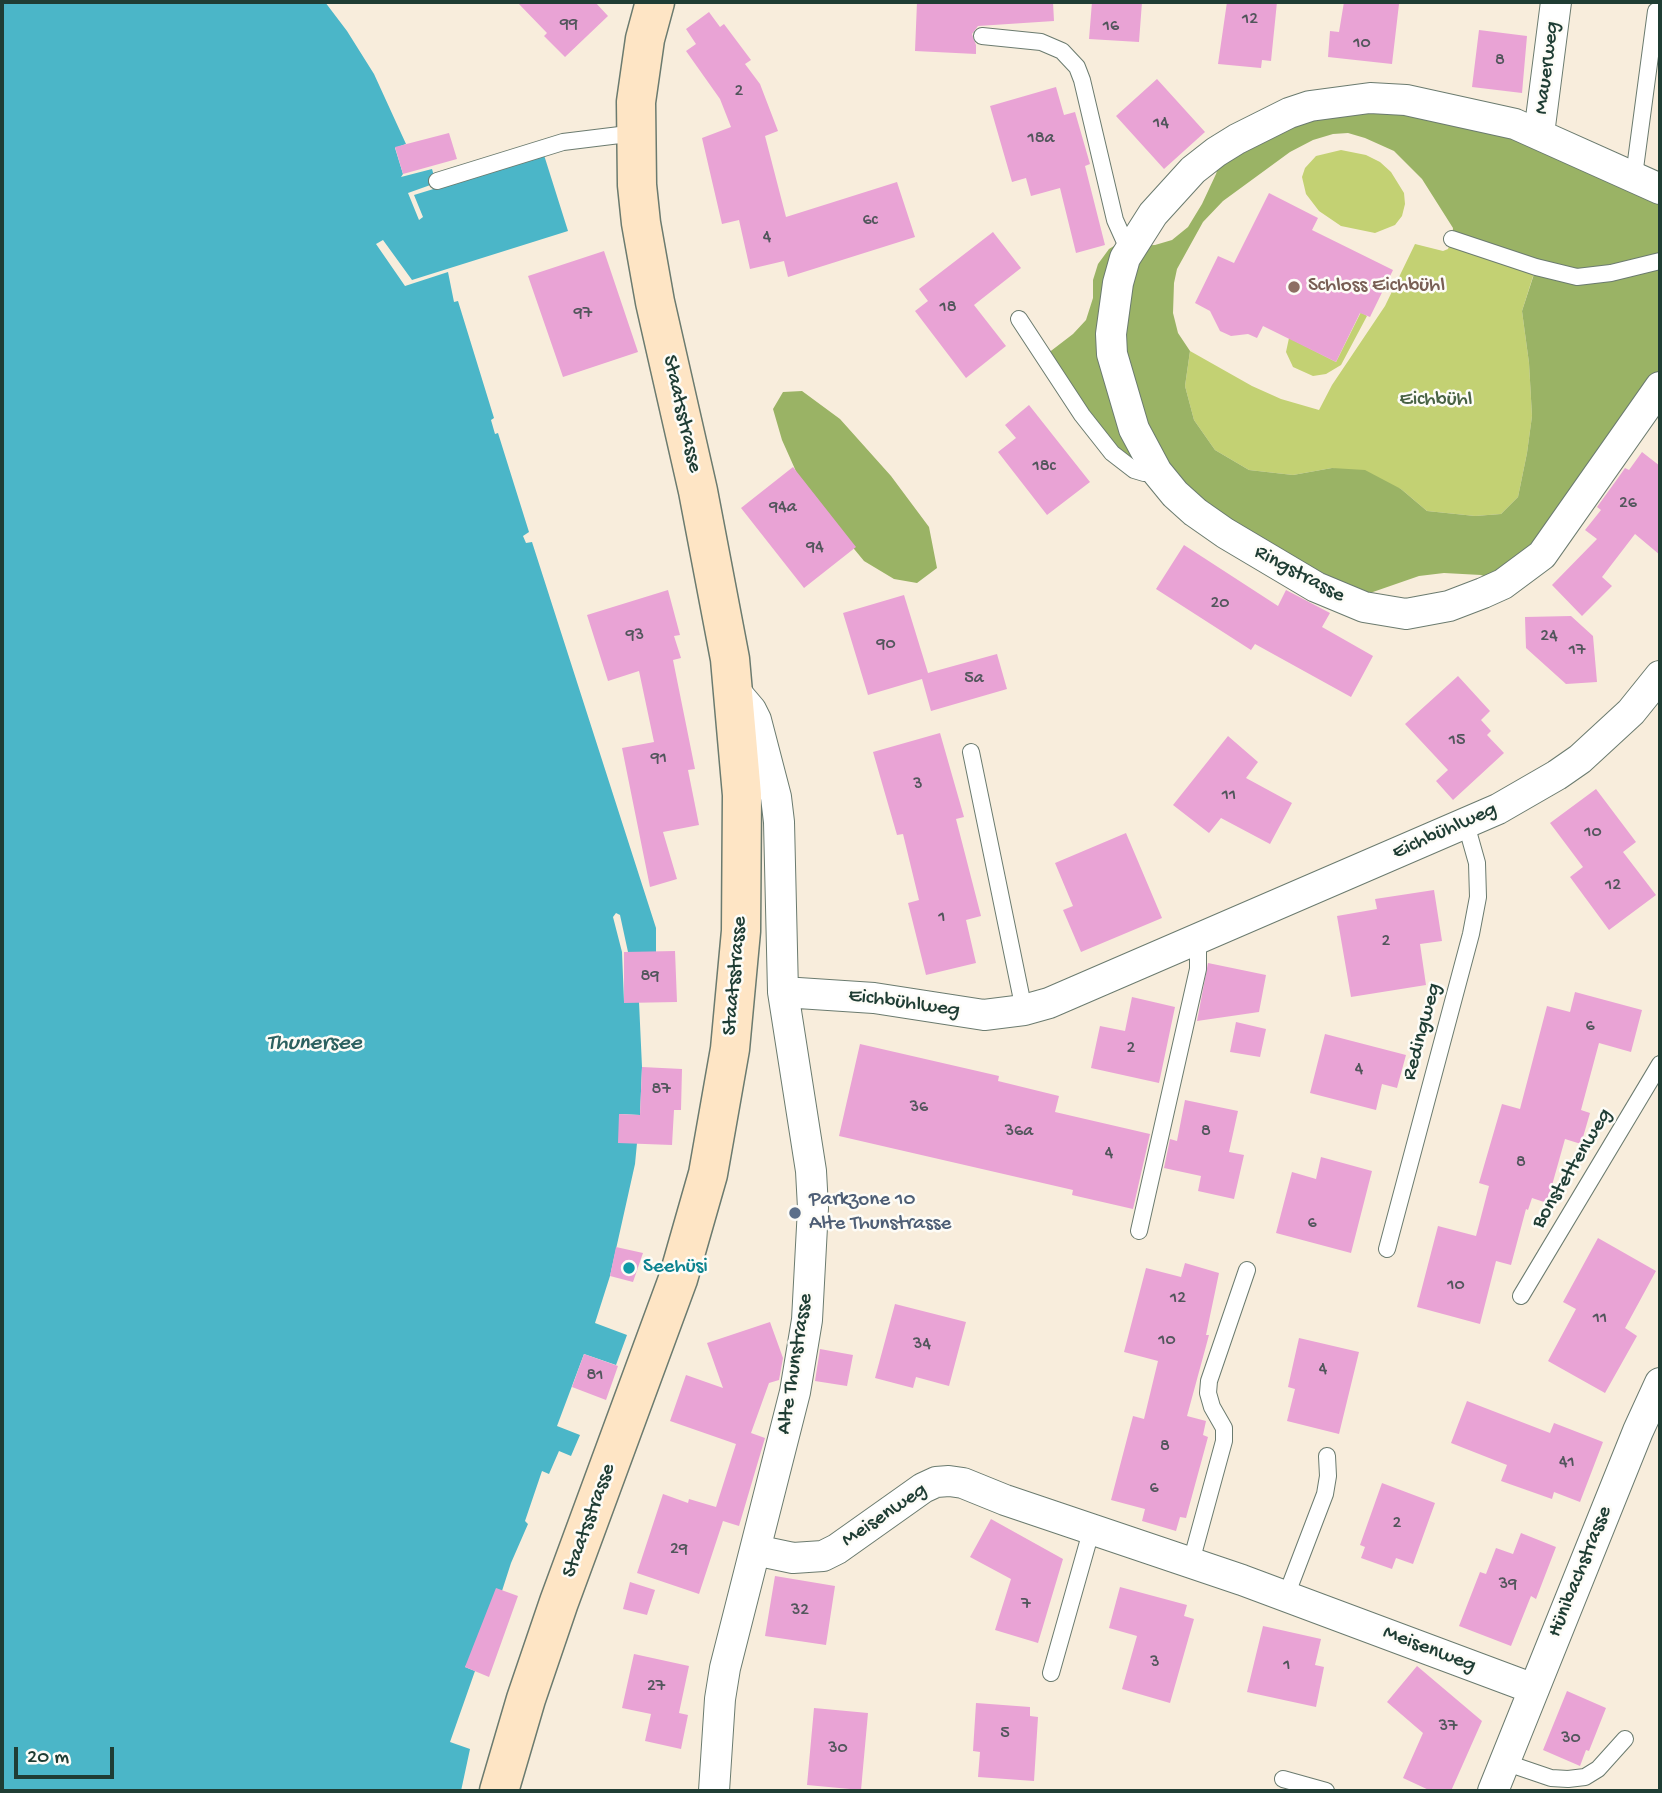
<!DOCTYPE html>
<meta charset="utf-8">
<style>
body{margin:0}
#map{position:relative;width:1662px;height:1793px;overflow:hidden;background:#f8eddc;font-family:"Gochi Hand",sans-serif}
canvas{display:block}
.frame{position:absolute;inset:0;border:4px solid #1f3d34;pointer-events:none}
.scale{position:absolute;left:14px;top:1747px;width:100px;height:32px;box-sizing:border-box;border:4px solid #1f3d34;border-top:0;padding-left:9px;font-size:21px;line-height:24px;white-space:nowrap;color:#1f3d34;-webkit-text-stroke:5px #fdfcf7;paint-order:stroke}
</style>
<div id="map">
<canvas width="1662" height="1793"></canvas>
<div class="frame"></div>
<div class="scale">20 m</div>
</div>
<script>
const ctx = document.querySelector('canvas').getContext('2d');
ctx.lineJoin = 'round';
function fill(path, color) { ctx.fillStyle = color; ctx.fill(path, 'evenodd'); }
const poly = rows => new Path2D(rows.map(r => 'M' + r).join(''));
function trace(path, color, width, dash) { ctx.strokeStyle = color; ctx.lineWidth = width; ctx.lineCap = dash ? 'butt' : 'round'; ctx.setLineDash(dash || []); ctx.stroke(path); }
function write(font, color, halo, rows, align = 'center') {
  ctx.font = font + ' "Gochi Hand",sans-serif'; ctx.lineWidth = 5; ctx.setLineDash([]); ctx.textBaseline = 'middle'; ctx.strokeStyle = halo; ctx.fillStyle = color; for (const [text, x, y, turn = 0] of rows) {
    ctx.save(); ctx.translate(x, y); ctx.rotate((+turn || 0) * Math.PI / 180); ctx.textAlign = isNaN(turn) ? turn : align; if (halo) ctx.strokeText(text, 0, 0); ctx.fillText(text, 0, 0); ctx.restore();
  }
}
const green = poly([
 [1341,150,1366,155,1380,162,1391,172,1404,193,1405,204,1402,216,1395,225,1375,233,1341,226,1319,211,1306,194,1302,177,1305,168,1316,156],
 [1452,239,1536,267,1522,311,1529,363,1532,416,1527,453,1518,497,1501,514,1475,516,1427,511,1401,489,1332,468,1293,475,1249,470,1215,450,1194,420,1185,386,1190,351,1252,386,1281,399,1319,410,1332,385,1385,306,1415,244,1443,251,1448,249],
 [1361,312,1367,316,1341,365,1326,374,1313,376,1293,367,1286,352,1289,338,1336,362]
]);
const forest = poly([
 [1406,100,1660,189,1660,387,1503,584,1481,575,1444,573,1419,576,1370,593,1354,604,1134,470,1043,357,1073,334,1086,320,1093,298,1093,280,1098,264,1109,249,1124,240,1132,246,1155,245,1172,240,1188,227,1202,204,1216,174,1224,147,1289,113],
 [1348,133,1365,138,1394,151,1422,179,1453,228,1452,239,1536,268,1522,311,1529,363,1532,416,1527,453,1518,497,1501,514,1475,516,1427,511,1401,489,1365,470,1332,468,1293,475,1249,470,1215,450,1194,420,1185,386,1190,351,1178,333,1173,313,1174,283,1177,269,1203,222,1223,201,1290,152,1313,140,1333,134],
 [802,391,840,419,891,476,929,527,937,568,917,583,894,579,864,561,803,487,782,440,773,409,783,392]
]);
const water = poly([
 [2,2,325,2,347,31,374,74,406,144,395,148,403,174,401,177,432,169,436,183,408,193,419,220,423,217,414,195,544,155,568,231,412,280,383,240,376,244,405,286,448,272,454,302,458,301,494,418,491,420,495,434,498,433,529,532,523,536,526,543,532,542,656,928,656,952,628,952,620,915,616,913,613,917,622,952,624,1002,639,1002,642,1067,640,1115,619,1114,637,1143,635,1164,610,1276,595,1323,627,1335,616,1365,584,1354,557,1426,580,1435,571,1456,559,1451,549,1474,542,1471,525,1521,528,1524,511,1563,491,1625,465,1667,475,1671,450,1742,470,1749,461,1791,2,1791]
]);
const building = poly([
 [517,2,595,2,608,16,565,57,544,36,547,33],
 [917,2,1053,2,1054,21,978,26,972,34,976,45,976,54,915,51],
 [1092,2,1142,2,1139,42,1089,39],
 [1227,2,1277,2,1271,61,1262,60,1261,68,1218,64],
 [1344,2,1390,2,1390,4,1399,4,1392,64,1328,57,1330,31,1339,32],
 [709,12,720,27,724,24,751,60,745,64,760,84,778,131,765,136,786,217,897,182,915,237,788,277,784,261,750,269,739,220,722,224,702,138,731,127,720,99,686,51,696,44,686,29],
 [1479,30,1527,36,1522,93,1472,87],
 [1157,79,1205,132,1164,169,1116,116],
 [1056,87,1064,115,1075,112,1090,164,1085,166,1105,245,1076,253,1060,188,1031,196,1026,178,1012,182,990,106],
 [449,133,457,159,403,174,395,147],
 [1269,193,1318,218,1312,230,1393,270,1370,317,1360,313,1336,362,1263,326,1257,338,1248,334,1231,336,1220,331,1210,311,1195,303,1218,256,1234,263],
 [993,232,1021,268,974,305,1006,346,966,378,915,311,928,301,919,289],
 [604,251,638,352,563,377,528,276],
 [1029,405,1090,482,1047,515,998,452,1016,438,1005,425],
 [1642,452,1660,466,1660,555,1635,534,1602,577,1612,586,1582,616,1552,585,1597,539,1585,530,1601,510,1597,507,1618,478,1625,468,1629,470],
 [793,467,856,547,804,588,741,508],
 [1184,545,1278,606,1286,590,1330,613,1322,627,1373,656,1351,697,1255,644,1251,650,1156,589],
 [668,590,680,635,674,636,681,658,673,660,695,769,688,770,699,825,663,832,677,879,650,887,622,748,654,742,639,671,608,681,587,615],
 [904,595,928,673,997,654,1007,689,931,711,922,679,868,695,843,613],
 [1571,616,1593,636,1597,682,1566,684,1526,648,1525,617],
 [1458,676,1490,711,1481,720,1491,731,1487,735,1504,753,1453,800,1436,781,1448,770,1405,724],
 [940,733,964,817,956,819,981,916,966,920,976,963,926,975,908,903,919,900,903,834,897,835,873,752],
 [1228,736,1258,762,1246,778,1292,803,1270,844,1221,818,1209,833,1173,805],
 [1596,789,1636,842,1623,852,1656,895,1609,930,1570,877,1583,867,1550,823],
 [1126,833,1162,918,1081,952,1063,910,1073,906,1055,863],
 [1434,890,1442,941,1420,944,1426,985,1351,997,1337,916,1377,909,1375,899],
 [675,951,677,1002,624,1003,624,952],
 [1208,963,1266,975,1259,1012,1197,1021],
 [1575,992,1642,1010,1631,1052,1599,1043,1581,1110,1590,1113,1581,1144,1565,1139,1547,1203,1532,1198,1528,1210,1526,1209,1511,1265,1496,1261,1480,1324,1417,1307,1438,1226,1476,1236,1489,1186,1479,1183,1502,1104,1520,1109,1547,1006,1570,1012],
 [1132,997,1175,1007,1159,1083,1091,1068,1100,1026,1125,1031],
 [1236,1022,1266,1029,1260,1057,1230,1052],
 [1325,1034,1406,1055,1397,1088,1382,1084,1376,1110,1310,1093],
 [860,1044,999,1076,998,1081,1059,1096,1055,1112,1150,1134,1133,1209,1072,1195,1073,1190,839,1136],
 [642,1067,682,1069,681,1110,674,1110,672,1145,618,1143,619,1114,640,1115],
 [1185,1100,1238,1111,1229,1152,1244,1155,1234,1199,1198,1191,1201,1176,1164,1168,1170,1139,1177,1141],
 [1321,1157,1372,1171,1351,1253,1276,1233,1292,1172,1316,1179],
 [1598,1238,1656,1271,1625,1328,1637,1336,1605,1393,1548,1361,1576,1309,1563,1302],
 [616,1247,643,1253,633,1282,610,1276],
 [1185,1263,1219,1273,1206,1335,1209,1335,1187,1416,1206,1421,1203,1435,1208,1437,1186,1518,1180,1517,1176,1531,1142,1521,1145,1509,1111,1500,1133,1416,1144,1419,1158,1361,1124,1352,1146,1268,1181,1277],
 [895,1304,966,1322,949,1386,916,1377,913,1388,875,1378],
 [770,1322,783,1358,779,1380,769,1383,751,1433,765,1438,739,1526,723,1521,699,1594,637,1573,663,1494,688,1503,689,1499,716,1507,736,1444,670,1421,686,1375,723,1388,707,1343],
 [1299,1338,1359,1352,1339,1434,1287,1421,1295,1389,1288,1387],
 [820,1349,853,1355,847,1386,815,1381],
 [584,1354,618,1366,606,1400,572,1387],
 [1467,1401,1550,1433,1554,1423,1603,1442,1580,1502,1554,1492,1552,1499,1501,1481,1507,1465,1451,1443],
 [1382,1483,1435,1503,1413,1564,1396,1558,1392,1569,1361,1558,1365,1547,1360,1545],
 [991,1519,1063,1559,1038,1643,995,1630,1011,1579,970,1557],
 [1521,1533,1556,1547,1536,1599,1531,1596,1511,1646,1459,1626,1480,1572,1486,1574,1496,1548,1513,1554],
 [775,1576,835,1586,826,1645,765,1636],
 [630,1582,655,1590,647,1615,623,1609],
 [1120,1587,1187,1605,1184,1616,1194,1619,1170,1703,1122,1689,1137,1636,1109,1628],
 [496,1588,518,1596,489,1677,465,1667],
 [1263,1626,1321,1639,1315,1665,1324,1667,1316,1707,1247,1692],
 [634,1654,689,1666,679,1713,688,1715,681,1749,645,1741,651,1714,622,1708],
 [1417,1666,1482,1721,1451,1791,1431,1791,1403,1778,1423,1733,1387,1702],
 [1567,1691,1606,1708,1589,1751,1586,1750,1580,1766,1543,1750],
 [976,1703,1030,1707,1030,1716,1038,1717,1034,1781,978,1777,980,1752,973,1751],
 [814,1708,868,1713,861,1790,807,1785]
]);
const service = poly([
 [982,36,1041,42,1062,51,1077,67,1082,80,1115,220,1124,240,1131,247],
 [1634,176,1656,11],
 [437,181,563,142,636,133],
 [1452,239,1536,267,1577,277,1611,273,1660,261],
 [1019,319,1082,415,1112,453,1134,470,1144,473,1157,472],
 [971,752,1024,1010],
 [1139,1231,1198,969,1198,939],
 [1387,1249,1471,934,1478,897,1477,863,1466,824],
 [1521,1296,1660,1064],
 [1191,1562,1224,1441,1224,1428,1212,1407,1208,1393,1209,1381,1247,1270],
 [1286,1596,1325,1494,1328,1476,1327,1456],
 [1051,1673,1092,1528],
 [1504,1762,1551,1778,1568,1779,1585,1777,1598,1769,1625,1739],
 [1283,1779,1326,1791]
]);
const minor = poly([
 [1539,134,1556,2],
 [1660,189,1515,124,1406,100,1370,98,1310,106,1289,113,1237,139,1216,152,1193,170,1153,214,1125,258,1118,283,1111,334,1112,354,1134,429,1157,472,1175,494,1195,512,1225,533,1316,587,1364,607,1406,614,1449,606,1483,593,1503,584,1542,555,1660,387],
 [783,992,874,998,984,1015,1024,1010,1049,1003,1498,809,1557,775,1580,759,1631,712,1660,676],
 [755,1550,793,1558,823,1556,837,1549,923,1488,936,1482,949,1481,963,1483,1005,1500,1242,1580,1534,1689],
 [714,1791,720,1699,725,1668,795,1392,807,1320,813,1208,811,1171,783,992,779,822,776,797,756,720,751,710,734,690],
 [1493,1791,1638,1431,1660,1383]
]);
const secondary = poly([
 [499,1791,526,1699,559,1602,678,1279,708,1174,730,1049,741,931,742,795,730,659,698,491,655,302,641,223,637,185,636,102,645,39,655,2]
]);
const markers = [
 [1294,287,7,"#8d6e63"],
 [795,1213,7,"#5c6f8a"],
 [629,1268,7,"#0f9aa8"]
];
const numberNames = [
 ["12",1250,20],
 ["99",569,25],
 ["16",1111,27],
 ["10",1362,44],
 ["8",1500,61],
 ["2",739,92],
 ["14",1161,124],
 ["18a",1041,139],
 ["6c",870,221],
 ["4",767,238],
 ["18",948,308],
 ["97",583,314],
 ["18c",1044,467],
 ["26",1628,504],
 ["94a",783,508],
 ["94",815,548],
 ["20",1220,604],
 ["93",635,636],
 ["24",1549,637],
 ["90",886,645],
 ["17",1577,651],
 ["5a",974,679],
 ["15",1457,741],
 ["91",659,759],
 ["3",918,785],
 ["11",1229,796],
 ["10",1593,833],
 ["12",1613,886],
 ["1",942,918],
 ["2",1386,942],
 ["89",650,977],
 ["6",1590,1027],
 ["2",1131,1049],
 ["4",1359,1070],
 ["87",661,1090],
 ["36",919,1108],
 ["36a",1019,1132],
 ["8",1206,1132],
 ["4",1109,1154],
 ["8",1521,1163],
 ["6",1312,1224],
 ["10",1456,1286],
 ["12",1178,1299],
 ["11",1600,1319],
 ["10",1167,1341],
 ["34",922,1345],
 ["4",1323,1370],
 ["81",595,1376],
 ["8",1165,1447],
 ["41",1567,1463],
 ["6",1154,1489],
 ["2",1397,1524],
 ["29",679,1550],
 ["39",1508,1585],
 ["7",1026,1605],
 ["32",800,1611],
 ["3",1155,1663],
 ["1",1287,1666],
 ["27",656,1687],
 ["37",1448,1727],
 ["5",1005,1734],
 ["30",1571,1739],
 ["30",838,1749]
];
const streetNames = [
 ["Mauerweg",1548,68,-83],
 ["Staatsstrasse",681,414,77],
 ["Ringstrasse",1299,575,28],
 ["Eichbühlweg",1445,832,-24],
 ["Staatsstrasse",736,976,-85],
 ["Eichbühlweg",904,1004,8],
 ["Redingweg",1423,1032,-75],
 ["Bonstettenweg",1573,1169,-59],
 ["Alte Thunstrasse",796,1364,-81],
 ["Meisenweg",885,1516,-34],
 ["Staatsstrasse",590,1521,-70],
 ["Hünibachstrasse",1581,1572,-68],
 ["Meisenweg",1429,1650,21]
];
const educationNames = [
 ["Schloss Eichbühl",1308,287]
];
const parkNames = [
 ["Eichbühl",1436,401]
];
const serviceNames = [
 ["Parkzone 10",809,1201],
 ["Alte Thunstrasse",809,1225]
];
const cultureNames = [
 ["Seehüsi",643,1268]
];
const waterNames = [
 ["Thunersee",314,1044]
];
fill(green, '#c3d173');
fill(forest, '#9ab365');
fill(water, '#4bb6c8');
fill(building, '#e9a3d5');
trace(service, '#6b7b6f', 18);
trace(minor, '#6b7b6f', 32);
trace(secondary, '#6b7b6f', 41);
trace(service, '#fff', 16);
trace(minor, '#fff', 30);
trace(secondary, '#fee5c5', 38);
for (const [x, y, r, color] of markers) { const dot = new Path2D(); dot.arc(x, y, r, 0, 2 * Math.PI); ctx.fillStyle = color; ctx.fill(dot); trace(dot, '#fdfcf7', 2.5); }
write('18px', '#52565c', null, numberNames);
write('21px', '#1f3d34', '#fdfcf7', streetNames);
write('21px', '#785e54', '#fdfcf7', educationNames, 'left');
write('21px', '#486244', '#fdfcf7', parkNames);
write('21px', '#4e5e75', '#fdfcf7', serviceNames, 'left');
write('21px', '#0d838f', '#fdfcf7', cultureNames, 'left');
write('italic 23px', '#2c6160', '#fdfcf7', waterNames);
</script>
